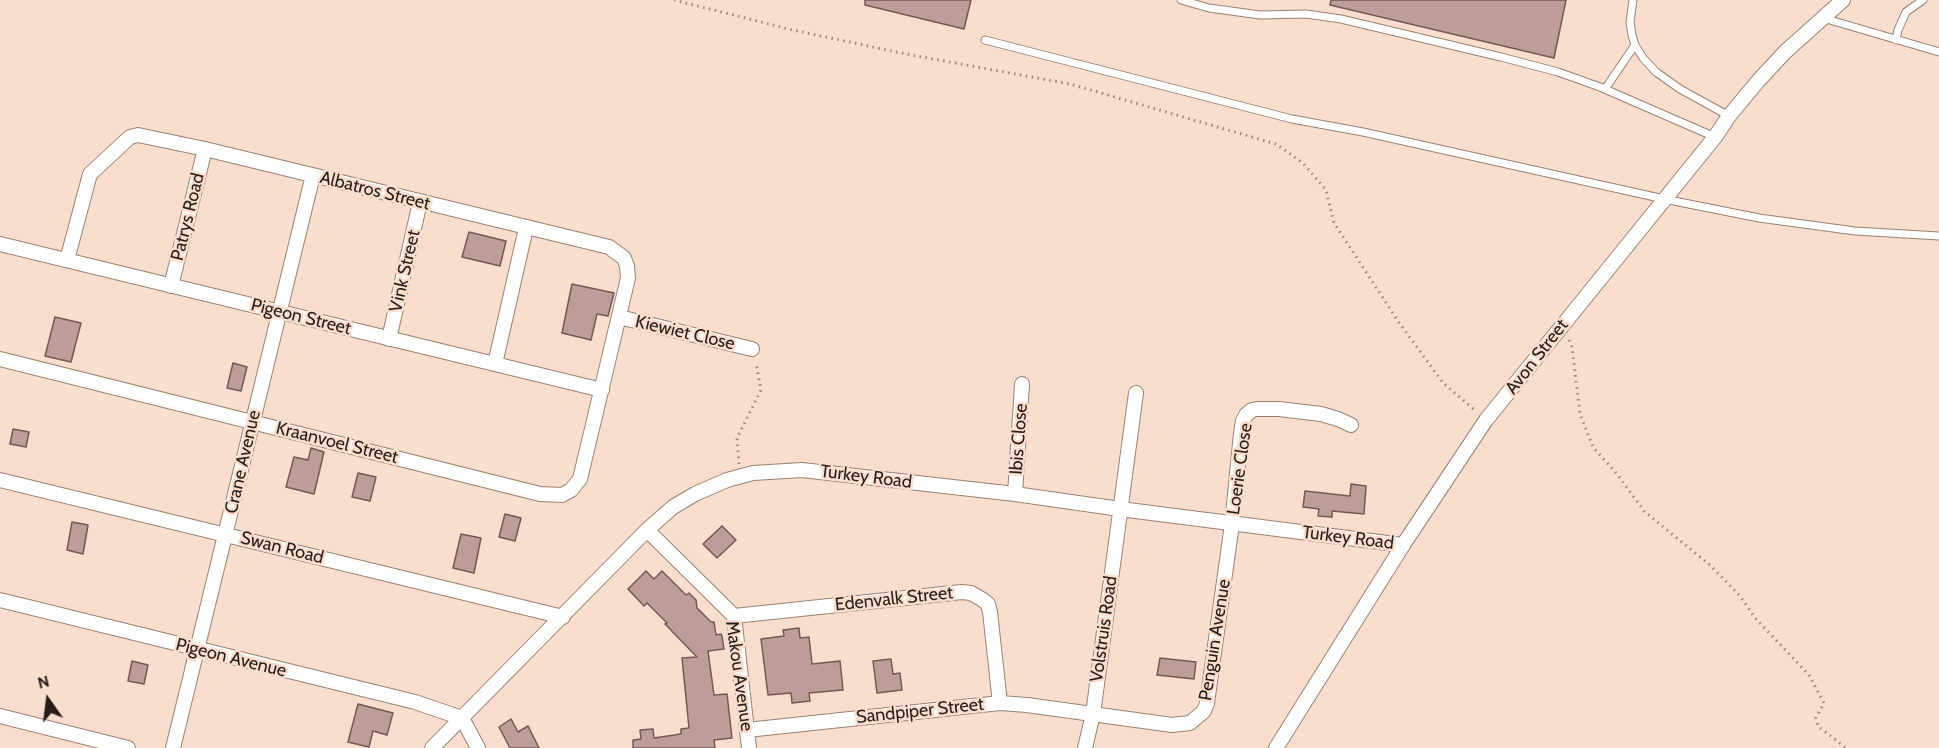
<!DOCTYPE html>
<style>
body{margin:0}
#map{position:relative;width:1939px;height:748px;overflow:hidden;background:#f9decd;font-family:Cabin,sans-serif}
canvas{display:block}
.north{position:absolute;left:18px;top:670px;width:60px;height:60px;-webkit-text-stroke:4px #f9decd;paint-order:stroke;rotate:346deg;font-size:16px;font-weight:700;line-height:24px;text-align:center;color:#271e17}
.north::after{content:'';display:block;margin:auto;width:21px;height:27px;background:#271e17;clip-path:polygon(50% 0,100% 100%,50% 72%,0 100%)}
</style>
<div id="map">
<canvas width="1939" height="748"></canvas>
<div class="north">N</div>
</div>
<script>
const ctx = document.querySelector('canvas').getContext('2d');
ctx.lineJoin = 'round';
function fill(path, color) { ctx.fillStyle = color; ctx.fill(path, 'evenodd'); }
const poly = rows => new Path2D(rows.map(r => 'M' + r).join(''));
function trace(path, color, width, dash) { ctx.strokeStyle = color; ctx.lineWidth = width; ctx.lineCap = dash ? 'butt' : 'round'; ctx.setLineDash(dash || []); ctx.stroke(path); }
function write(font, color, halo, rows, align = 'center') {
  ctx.font = font + ' Cabin,sans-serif'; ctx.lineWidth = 5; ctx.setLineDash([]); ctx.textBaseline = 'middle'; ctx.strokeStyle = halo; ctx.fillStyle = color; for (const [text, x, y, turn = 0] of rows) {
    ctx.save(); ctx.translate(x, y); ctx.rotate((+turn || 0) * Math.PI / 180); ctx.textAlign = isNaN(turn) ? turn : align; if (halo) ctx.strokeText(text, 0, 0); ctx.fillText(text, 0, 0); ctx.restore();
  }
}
const building = poly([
 [865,0,971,0,964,29,865,5,865,0],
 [1331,0,1566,0,1554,58,1330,5,1331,0],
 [469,232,506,241,500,266,462,257,469,232],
 [572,284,614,293,608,316,597,314,591,340,562,333,572,284],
 [55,317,81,323,71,362,45,356,55,317],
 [233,363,247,367,241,391,227,388,233,363],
 [13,429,29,432,26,447,10,444,13,429],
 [311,448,324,452,314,494,286,487,294,457,308,460,311,448],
 [358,473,376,477,370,501,352,497,358,473],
 [1351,484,1366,486,1364,514,1332,511,1332,517,1318,516,1319,509,1303,507,1305,491,1350,496,1351,484],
 [505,514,521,518,515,541,499,537,505,514],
 [72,522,88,525,83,554,67,550,72,522],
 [722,526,736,540,717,558,703,544,722,526],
 [461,534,481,538,474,573,453,568,461,534],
 [646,571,654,579,662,571,686,595,689,593,696,600,697,608,711,622,714,622,716,635,721,634,722,636,724,649,708,651,714,695,727,694,732,738,714,740,715,748,633,748,633,740,641,739,640,730,653,729,654,738,681,734,681,729,689,728,682,658,697,657,665,624,667,623,647,603,644,606,628,589,646,571],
 [799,628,800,638,809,637,812,664,840,661,843,690,809,693,810,701,792,703,791,693,768,695,761,639,784,636,783,630,799,628],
 [1160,658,1196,662,1194,679,1157,675,1160,658],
 [891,659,893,674,900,673,902,690,877,693,873,661,891,659],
 [132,661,148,665,144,684,128,681,132,661],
 [358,704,393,713,387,735,373,731,369,747,348,742,358,704],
 [511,719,518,732,528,726,539,748,510,748,499,727,511,719]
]);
const path = poly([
 [674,0,793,30,906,54,1070,84,1276,144,1303,163,1326,190,1334,223,1398,321,1443,383,1476,411],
 [1569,340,1572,347,1580,414,1593,447,1617,474,1644,511,1711,566,1740,596,1756,619,1809,675,1824,703,1816,718,1818,726,1846,748],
 [739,464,737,438,761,390,756,363]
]);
const service = poly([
 [1181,0,1209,8,1260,15,1306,14,1341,19,1501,57,1558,72,1600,87,1715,137],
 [1633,0,1630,22,1632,35,1635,45,1643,58,1656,72,1680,89,1729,116],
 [1823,18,1939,52],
 [985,40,1292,119,1363,132,1664,199,1759,218,1855,231,1939,236],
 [1896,40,1898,30,1906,12,1923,0],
 [1605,89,1635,45]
]);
const minor = poly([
 [0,244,602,390],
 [171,286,205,149],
 [619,317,752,349],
 [389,339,420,202],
 [0,359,540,494,562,495,571,490,580,479,628,278,627,266,624,258,609,247,205,149,138,135,130,137,90,174,67,260],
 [495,364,526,228],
 [0,480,563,617],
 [1015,494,1022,384],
 [647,530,734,616,749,748],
 [0,600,415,702,462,718],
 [734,616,962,592,971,593,983,600,988,604,990,612,1000,703],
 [0,716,128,748],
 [462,718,478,748],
 [747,730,1000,703,1027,705,1172,725,1190,723,1204,711,1207,703,1232,524,1241,433,1243,421,1246,415,1252,410,1257,409,1279,409,1321,414,1338,419,1351,425],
 [173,748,313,175],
 [432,748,647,530,673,507,695,494,727,480,753,473,802,470,1015,494,1120,509,1403,545],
 [1085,748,1093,714,1136,393],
 [1276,748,1403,545,1486,420,1715,137,1729,116,1759,80,1785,52,1843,0]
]);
const streetNames = [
 ["Albatros Street",375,191,14],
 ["Patrys Road",188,217,-76],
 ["Vink Street",405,271,-77],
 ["Pigeon Street",301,317,14],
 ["Kiewiet Close",685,333,13],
 ["Avon Street",1537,357,-52],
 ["Ibis Close",1019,439,-86],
 ["Kraanvoel Street",337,443,14],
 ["Crane Avenue",243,462,-77],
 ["Loerie Close",1240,469,-82],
 ["Turkey Road",866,477,7],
 ["Turkey Road",1348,538,7],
 ["Swan Road",282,548,14],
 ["Edenvalk Street",894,599,-6],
 ["Volstruis Road",1104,629,-82],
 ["Penguin Avenue",1215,640,-81],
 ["Pigeon Avenue",231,658,14],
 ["Makou Avenue",739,676,82],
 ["Sandpiper Street",920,711,-6]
];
fill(building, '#bc9d97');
trace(building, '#755954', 1.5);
trace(service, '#9a8172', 9);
trace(minor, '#9a8172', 16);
trace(path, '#9b887c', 3, [1.5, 4.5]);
trace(service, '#fff', 7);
trace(minor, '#fff', 14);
write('18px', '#271e17', '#f9decd', streetNames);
</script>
